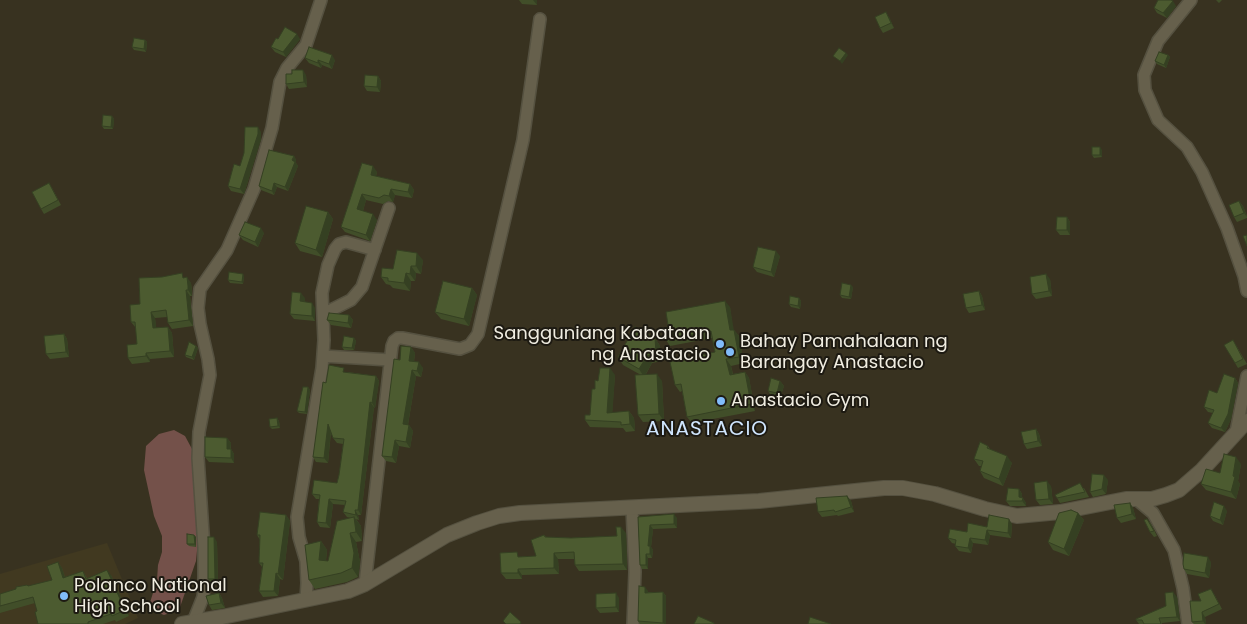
<!DOCTYPE html>
<style>
body{margin:0}
canvas{display:block;background:#383220}
</style>
<canvas width="1247" height="624"></canvas>
<script>
const ctx = document.querySelector('canvas').getContext('2d');
ctx.lineJoin = 'round';
function fill(path, color) { ctx.fillStyle = color; ctx.fill(path, 'evenodd'); }
const poly = rows => new Path2D(rows.map(r => 'M' + r).join(''));
function trace(path, color, width, dash) { ctx.strokeStyle = color; ctx.lineWidth = width; ctx.lineCap = dash ? 'butt' : 'round'; ctx.setLineDash(dash || []); ctx.stroke(path); }
function write(font, color, halo, rows, align = 'center') {
  ctx.font = font + ' Poppins,sans-serif'; ctx.lineWidth = 4; ctx.setLineDash([]); ctx.textBaseline = 'middle'; ctx.strokeStyle = halo; ctx.fillStyle = color; for (const [text, x, y, turn = 0] of rows) {
    ctx.save(); ctx.translate(x, y); ctx.rotate((+turn || 0) * Math.PI / 180); ctx.textAlign = isNaN(turn) ? turn : align; if (halo) ctx.strokeText(text, 0, 0); ctx.fillText(text, 0, 0); ctx.restore();
  }
}
const built = poly([
 [107,543,138,618,125,624,0,624,0,574]
]);
const green = poly([
 [174,430,185,436,192,449,199,530,196,561,179,610,164,615,148,609,157,580,158,565,162,552,162,536,154,516,144,470,146,446,159,434]
]);
const minor = poly([
 [1191,0,1158,41,1144,75,1145,90,1158,120,1187,147,1202,172,1227,228,1244,276,1247,291],
 [323,314,351,300,362,287,389,208],
 [323,356,390,360],
 [1236,432,1247,376],
 [1135,498,1153,513,1174,550,1183,588,1188,624],
 [632,508,635,572,633,624],
 [365,584,392,346,394,341,398,338,402,338,460,349,470,345,478,334,523,140,540,19],
 [306,600,307,583,306,561,299,537,297,517,322,368,324,340,322,293,328,265,335,249,339,244,346,242,375,250],
 [193,622,203,597,204,588,204,548,198,458,199,432,210,375,208,359,200,324,198,308,200,289,227,250,254,189,272,128,280,82,287,68,306,45,321,0]
]);
const tertiary = poly([
 [182,624,222,617,348,591,365,584,447,535,477,523,499,516,520,513,759,501,884,488,903,488,935,494,985,509,1017,516,1060,512,1126,499,1152,499,1166,495,1179,490,1202,470,1247,421]
]);
const wall = poly([
 [519,0,537,0,537,5,522,4],
 [1216,0,1222,0,1219,3],
 [1176,6,1167,18,1157,13,1154,8],
 [889,17,894,28,883,33,880,28],
 [278,39,300,39,286,57,275,52,271,47],
 [145,40,147,42,146,52,134,50,132,47],
 [1168,55,1170,57,1166,68,1157,64,1155,61],
 [305,58,335,60,332,69,322,65,321,68,309,63],
 [306,75,307,87,289,89,286,84],
 [378,76,381,81,380,92,367,91,364,86],
 [112,116,114,119,113,129,104,129,102,126],
 [261,132,261,139,244,194,231,191,228,186,240,166],
 [1102,150,1102,157,1094,158,1092,155],
 [294,156,296,160,296,163,298,166,288,191,277,187,274,195,261,190,259,186],
 [362,163,377,172,376,176,410,184,414,190,412,198,395,195,393,202,388,201,383,204,366,200,363,211,377,220,370,241,345,232,341,227],
 [49,183,52,188,61,205,44,214,41,209],
 [1239,201,1243,206,1247,216,1247,218,1237,222,1234,217],
 [328,212,333,219,322,257,300,251,295,243],
 [1067,217,1070,222,1070,235,1060,235,1056,230],
 [264,233,258,247,243,240,239,235],
 [780,256,774,277,757,272,753,267],
 [423,260,421,274,416,273,415,281,411,281,410,291,393,288,390,285,386,284,381,277,393,269],
 [244,276,243,284,230,283,228,280],
 [185,278,191,283,192,292,192,296,190,296,193,326,172,329,168,323,167,317,155,318,156,328,168,327,172,333,174,357,150,359,150,362,132,364,128,358,137,344,136,328,131,322,140,304],
 [1050,279,1052,296,1036,299,1032,294],
 [853,287,851,299,842,298,840,295],
 [472,288,477,295,469,326,441,319,435,312],
 [979,291,982,296,985,310,969,313,966,308],
 [305,298,304,302,315,308,315,321,294,319,290,314],
 [799,298,801,301,800,309,791,307,789,304],
 [730,307,733,330,734,330,739,336,744,363,731,366,733,374,745,372,749,378,755,411,692,423,687,417,682,391,680,392,675,385,715,352,712,338,670,346,666,340],
 [349,315,353,320,351,328,331,325,327,320],
 [64,334,67,339,69,357,50,359,46,354],
 [354,338,356,341,354,350,344,350,342,347],
 [655,338,660,346,661,361,652,363,646,374,662,381,664,421,643,422,638,415,641,375,623,365,618,357],
 [1233,340,1247,364,1238,368,1235,363],
 [196,346,198,348,194,360,186,357,185,355],
 [411,347,415,353,414,362,423,368,421,377,416,376,408,425,409,425,413,431,410,448,399,446,396,463,386,461,382,456,400,360],
 [347,372,376,376,379,381,375,408,374,407,361,515,358,515,359,520,356,519,361,526,362,541,356,542,360,562,358,577,347,582,315,589,309,580,321,541,327,550,326,561,328,561,351,518,347,517,343,512,345,505,333,504,330,528,320,527,317,522,319,499,316,499,312,494,337,483,339,475,343,444,337,443,333,438,331,432,328,463,316,462,313,457],
 [615,375,612,413,629,411,634,418,635,431,626,432,623,428,590,427,585,420,590,415,595,389,598,381],
 [1235,378,1238,383,1231,419,1225,432,1212,428,1208,423,1213,413,1208,412,1204,407,1217,393],
 [780,381,784,386,780,398,771,396,768,391],
 [308,387,310,390,307,414,299,413,297,411],
 [277,418,279,421,280,428,272,429,270,427],
 [1036,429,1039,434,1042,446,1027,449,1024,444],
 [227,438,231,443,231,449,234,454,234,463,209,462,205,457],
 [988,446,990,449,1012,463,1003,486,984,478,980,471,981,466,979,466,974,459],
 [1241,464,1238,481,1240,484,1236,499,1206,490,1201,484,1220,473],
 [1108,480,1106,494,1093,497,1090,492],
 [1051,486,1053,504,1040,505,1036,500],
 [1084,488,1089,497,1060,503,1057,498],
 [1019,489,1022,494,1022,497,1026,503,1026,506,1010,506,1006,501],
 [847,496,851,501,854,512,838,516,837,515,822,517,818,512],
 [1130,503,1133,508,1136,519,1121,523,1117,518],
 [1227,511,1223,525,1213,521,1210,516],
 [1078,513,1084,520,1069,556,1053,550,1048,542],
 [286,515,290,521,283,580,280,579,278,596,263,597,259,591,262,567,259,563,260,540,257,535],
 [638,517,677,518,677,528,653,529,651,547,653,550,652,558,648,558,648,569,642,569,640,565],
 [1147,519,1151,524,1157,536,1154,537,1150,532],
 [1012,524,1011,538,990,535,988,545,973,543,971,553,959,551,955,546,956,544,952,543,948,538,967,532,987,527],
 [626,533,627,570,579,571,575,565,574,559,558,559,559,574,522,575,522,579,506,579,501,573,521,557,536,556,544,535,546,537,571,538,617,536],
 [194,535,196,537,196,547,189,546,187,544],
 [217,542,218,584,212,584,208,579],
 [58,562,62,568,65,577,83,571,87,578,111,575,129,616,116,622,115,620,103,624,38,624,37,611,35,603,0,613,0,594,52,580],
 [1211,562,1209,578,1187,574,1184,569],
 [648,591,648,592,663,592,666,596,666,624,640,624,638,621],
 [219,593,222,598,225,608,212,610,209,605],
 [1214,594,1222,609,1205,617,1206,624,1194,624,1192,622,1201,601],
 [1177,597,1180,621,1162,623,1162,624,1139,624,1136,620,1166,606],
 [619,598,619,612,600,613,596,608]
]);
const shadedWall = poly([
 [533,0,537,0,537,5],
 [1173,1,1176,6,1167,18,1163,13],
 [886,12,889,17,894,28,891,23],
 [297,34,300,39,286,57,283,52],
 [145,40,147,42,146,52,144,49],
 [846,53,848,55,842,64,840,61],
 [332,55,335,60,332,69,329,64],
 [1168,55,1170,57,1166,68,1164,65],
 [318,60,322,65,321,68,318,63],
 [303,70,306,75,307,87,304,82],
 [378,76,381,81,380,92,377,87],
 [112,116,114,119,113,129,111,127],
 [258,127,261,132,261,139,244,194,240,189],
 [1100,147,1102,150,1102,157,1100,155],
 [294,156,296,160,296,163,298,166,288,191,285,187],
 [373,166,377,172,375,180,371,175],
 [274,183,277,187,274,195,272,191],
 [410,184,414,190,412,198,408,192],
 [391,189,395,195,393,202,389,196],
 [362,194,366,200,362,214,357,209],
 [1239,201,1243,206,1247,217,1244,213],
 [328,212,333,219,322,257,316,250],
 [373,214,377,220,370,241,366,235],
 [1067,217,1070,222,1070,235,1067,230],
 [261,228,264,233,258,247,255,242],
 [776,251,780,256,774,277,771,272],
 [417,253,423,260,421,274,416,266],
 [411,266,416,273,415,281,410,274],
 [406,273,411,281,410,291,404,283],
 [243,274,244,276,243,284,242,282],
 [1046,274,1050,279,1052,296,1049,291],
 [187,277,191,283,192,292,192,296,188,290],
 [851,285,853,287,851,299,849,297],
 [472,288,477,295,469,326,464,319],
 [186,290,190,296,193,326,189,320],
 [979,291,982,296,985,310,982,305],
 [301,293,305,298,304,306,300,301],
 [799,298,801,301,800,309,798,306],
 [725,301,730,307,735,337,730,330],
 [312,303,315,308,315,321,312,316],
 [151,312,155,318,157,334,153,328],
 [349,315,353,320,351,328,348,323],
 [168,327,172,333,174,357,170,351],
 [734,330,739,336,744,363,739,357],
 [64,334,67,339,69,357,66,352],
 [354,338,356,341,354,350,352,348],
 [655,338,660,346,661,361,656,353],
 [196,346,198,348,194,360,192,357],
 [411,347,415,353,413,367,409,361],
 [146,353,150,359,150,362,146,356],
 [647,356,652,363,644,377,639,369],
 [726,359,731,366,734,381,730,375],
 [419,362,423,368,421,377,417,371],
 [610,368,615,375,612,420,607,413],
 [412,370,416,376,407,430,403,424],
 [745,372,749,378,755,411,751,404],
 [657,374,662,381,664,421,659,414],
 [376,376,379,381,375,408,372,403],
 [1235,378,1238,383,1231,419,1225,432,1221,428],
 [780,381,784,386,780,398,777,393],
 [308,387,310,390,307,414,305,412],
 [370,402,374,407,361,515,358,510],
 [629,411,634,418,635,431,630,424],
 [277,418,279,421,280,428,278,426],
 [328,424,331,429,328,463,324,458],
 [409,425,413,431,410,448,406,442],
 [1036,429,1039,434,1042,446,1038,441],
 [227,438,231,443,230,454,227,449],
 [395,440,399,446,396,463,392,457],
 [231,449,234,454,234,463,231,458],
 [1007,456,1012,463,1003,486,999,479],
 [1236,457,1241,464,1238,481,1240,484,1236,499,1231,492],
 [1104,475,1108,480,1106,494,1102,489],
 [1047,481,1051,486,1053,504,1049,499],
 [1019,489,1022,494,1022,501,1023,498,1026,503,1026,506,1019,497],
 [847,496,851,501,854,512,851,507],
 [329,499,333,504,330,528,326,523],
 [1130,503,1133,508,1136,519,1132,514],
 [1224,506,1227,511,1223,525,1220,520],
 [355,510,358,515,359,520,356,515],
 [1078,513,1084,520,1069,556,1064,549],
 [674,514,677,518,677,528,674,524],
 [286,515,290,521,283,580,278,574],
 [354,517,361,526,362,541,356,532],
 [1009,519,1012,524,1011,538,1008,533],
 [650,525,653,529,651,547,653,550,652,558,650,554,648,546],
 [621,527,626,533,627,570,623,564],
 [987,530,990,535,988,545,985,540],
 [350,533,356,542,360,562,358,577,352,568],
 [194,535,196,537,196,547,195,544],
 [214,537,217,542,218,584,215,579],
 [970,538,973,543,971,553,968,548],
 [321,541,327,550,325,569,319,560],
 [554,553,558,559,559,574,554,568],
 [646,554,648,558,648,569,646,565],
 [1208,557,1211,562,1209,578,1205,573],
 [58,562,62,568,67,584,63,578],
 [518,569,522,575,522,579,518,573],
 [107,570,111,575,129,616,125,610],
 [276,573,280,579,278,596,274,591],
 [645,587,648,591,648,596,645,593],
 [663,592,666,596,666,624,664,624,663,623],
 [1173,592,1177,597,1180,621,1177,617],
 [219,593,222,598,225,608,221,603],
 [616,593,619,598,619,612,616,607],
 [1202,612,1205,617,1206,624,1205,624,1203,621]
]);
const building = poly([
 [1158,0,1171,0,1173,1,1163,13,1154,8,1158,0],
 [886,12,891,23,880,28,875,17,886,12],
 [285,27,297,34,283,52,271,47,276,38,278,39,285,27],
 [134,38,145,40,144,49,132,47,134,38],
 [309,47,332,55,329,64,318,60,318,63,305,58,309,47],
 [839,48,846,53,840,61,833,56,839,48],
 [1159,52,1168,55,1164,65,1155,61,1159,52],
 [292,70,303,70,304,82,286,84,286,74,292,74,292,70],
 [365,75,378,76,377,87,364,86,365,75],
 [103,115,112,116,111,127,102,126,103,115],
 [245,127,258,127,258,134,240,189,228,186,234,164,240,166,244,153,245,127],
 [1092,147,1100,147,1100,155,1092,155,1092,147],
 [269,150,294,156,292,160,295,162,285,187,274,183,272,191,259,186,269,150],
 [362,163,373,166,371,175,410,184,408,192,391,189,389,196,384,195,379,198,362,194,357,209,373,214,366,235,341,227,362,163],
 [49,183,58,200,41,209,32,192,49,183],
 [1239,201,1244,213,1234,217,1229,205,1239,201],
 [306,206,328,212,316,250,295,243,306,206],
 [1057,217,1067,217,1067,230,1056,230,1057,217],
 [245,222,261,228,255,242,239,235,245,222],
 [1247,235,1247,246,1243,236,1247,235],
 [758,247,776,251,771,272,753,267,758,247],
 [397,250,417,253,416,266,411,266,410,274,406,273,404,283,388,281,388,278,381,277,382,268,393,269,397,250],
 [229,272,243,274,242,282,228,280,229,272],
 [182,273,183,278,187,277,188,286,188,290,186,290,189,320,168,323,166,310,151,312,153,328,168,327,170,351,146,353,146,356,128,358,127,345,137,344,135,322,131,322,130,305,140,304,139,278,162,277,182,273],
 [1046,274,1049,291,1032,294,1030,277,1046,274],
 [443,281,472,288,464,319,435,312,443,281],
 [842,283,851,285,849,297,840,295,842,283],
 [979,291,982,305,966,308,963,294,979,291],
 [292,292,301,293,300,301,312,303,312,316,290,314,292,292],
 [790,296,799,298,798,306,789,304,790,296],
 [725,301,730,330,734,330,739,357,726,359,730,375,745,372,751,404,687,417,681,384,675,385,670,362,715,352,711,331,666,340,665,335,668,325,666,312,725,301],
 [329,313,349,315,348,323,327,320,329,313],
 [635,327,655,338,656,353,647,356,639,369,618,357,635,327],
 [64,334,66,352,46,354,44,336,64,334],
 [344,336,354,338,352,348,342,347,344,336],
 [1233,340,1243,359,1235,363,1224,345,1233,340],
 [189,342,196,346,192,357,185,355,189,342],
 [401,346,411,347,409,361,419,362,417,371,412,370,403,424,409,425,406,442,395,440,392,457,382,456,394,359,400,360,401,346],
 [329,365,344,368,343,372,376,376,372,403,370,402,358,510,355,510,356,515,343,512,346,501,329,499,326,523,317,522,320,495,312,494,314,480,337,483,339,475,344,439,333,438,328,424,324,458,313,457,323,382,326,383,329,365],
 [600,368,610,368,607,413,629,411,630,424,621,425,621,422,585,420,585,415,590,415,592,389,595,389,595,380,598,381,600,368],
 [657,374,659,414,638,415,635,375,657,374],
 [1224,374,1235,378,1228,414,1221,428,1208,423,1214,410,1204,407,1209,390,1217,393,1224,374],
 [771,378,780,381,777,393,768,391,771,378],
 [303,387,308,387,305,412,297,411,303,387],
 [277,418,278,426,270,427,269,419,277,418],
 [1036,429,1038,441,1024,444,1021,432,1036,429],
 [205,437,227,438,227,449,231,449,231,458,205,457,205,437],
 [980,442,988,446,987,448,1007,456,999,479,980,471,983,461,974,459,980,442],
 [1224,454,1236,457,1233,476,1235,477,1231,492,1201,484,1206,469,1220,473,1224,454],
 [1092,474,1104,475,1102,489,1090,492,1092,474],
 [1047,481,1049,499,1036,500,1034,483,1047,481],
 [1080,483,1085,492,1057,498,1055,495,1080,483],
 [1008,488,1019,489,1019,497,1023,498,1022,501,1006,501,1008,488],
 [847,496,851,507,835,512,834,510,818,512,816,498,847,496],
 [1214,502,1224,506,1220,520,1210,516,1214,502],
 [1130,503,1132,514,1117,518,1114,505,1130,503],
 [1071,510,1078,513,1064,549,1048,542,1059,513,1071,510],
 [260,512,286,515,278,574,276,573,274,591,259,591,263,563,259,563,260,535,257,535,260,512],
 [674,514,674,524,650,525,648,546,650,546,650,554,646,554,646,565,640,565,638,517,674,514],
 [989,515,1009,519,1008,533,987,530,985,540,970,538,968,548,955,546,956,540,948,538,950,529,967,532,968,523,987,527,989,515],
 [354,517,356,532,350,533,354,553,352,568,341,573,309,580,305,545,321,541,319,560,328,561,337,521,354,517],
 [1147,519,1154,531,1150,532,1144,520,1147,519],
 [616,527,621,527,623,564,575,565,574,552,554,553,554,568,518,569,518,573,501,573,500,553,517,552,518,557,536,556,531,540,544,535,545,537,571,538,617,536,616,527],
 [187,534,194,535,195,544,187,544,187,534],
 [208,537,214,537,215,579,208,579,208,537],
 [1184,553,1208,557,1205,573,1184,569,1183,564,1184,553],
 [58,562,63,578,83,571,86,579,107,570,125,610,112,616,111,614,88,622,88,624,38,624,35,612,37,611,33,597,0,606,0,594,16,589,16,587,27,585,28,586,52,580,47,566,58,562],
 [639,586,645,587,645,593,663,592,663,623,638,621,639,586],
 [1211,589,1219,604,1202,612,1203,621,1192,622,1190,601,1201,601,1198,594,1211,589],
 [1173,592,1177,617,1159,618,1161,624,1144,624,1142,620,1136,620,1136,619,1166,606,1165,593,1173,592],
 [219,593,221,603,209,605,206,596,219,593],
 [616,593,616,607,596,608,596,594,616,593],
 [510,612,521,622,520,624,506,624,503,621,510,612],
 [698,616,714,623,714,624,694,624,698,616],
 [810,617,831,624,808,624,810,617]
]);
const markers = [
 [720,344,5,"#81bcfa"],
 [730,352,5,"#81bcfa"],
 [721,401,5,"#81bcfa"],
 [64,596,5,"#81bcfa"]
];
const poiNames = [
 ["Sangguniang Kabataan",710,334,"right"],
 ["ng Anastacio",710,355,"right"],
 ["Bahay Pamahalaan ng",740,342],
 ["Barangay Anastacio",740,363],
 ["Anastacio Gym",731,401],
 ["Polanco National",74,586],
 ["High School",74,607]
];
const quarterNames = [
 ["ANASTACIO",707,430]
];
fill(built, '#413920');
fill(green, '#74514a');
trace(minor, '#555140', 14);
trace(tertiary, '#555140', 16);
trace(minor, '#66604c', 11);
trace(tertiary, '#66604c', 14);
fill(wall, '#414e29');
fill(shadedWall, '#354022');
fill(building, '#4c5b30');
trace(building, '#354022', 1);
for (const [x, y, r, color] of markers) { const dot = new Path2D(); dot.arc(x, y, r, 0, 2 * Math.PI); ctx.fillStyle = color; ctx.fill(dot); trace(dot, '#1d1a12', 2); }
write('18px', '#f0ede1', '#1d1a12', poiNames, 'left');
ctx.letterSpacing = '1px';
write('20px', '#d0e6fe', '#1d1a12', quarterNames);
ctx.letterSpacing = '0px';
</script>
